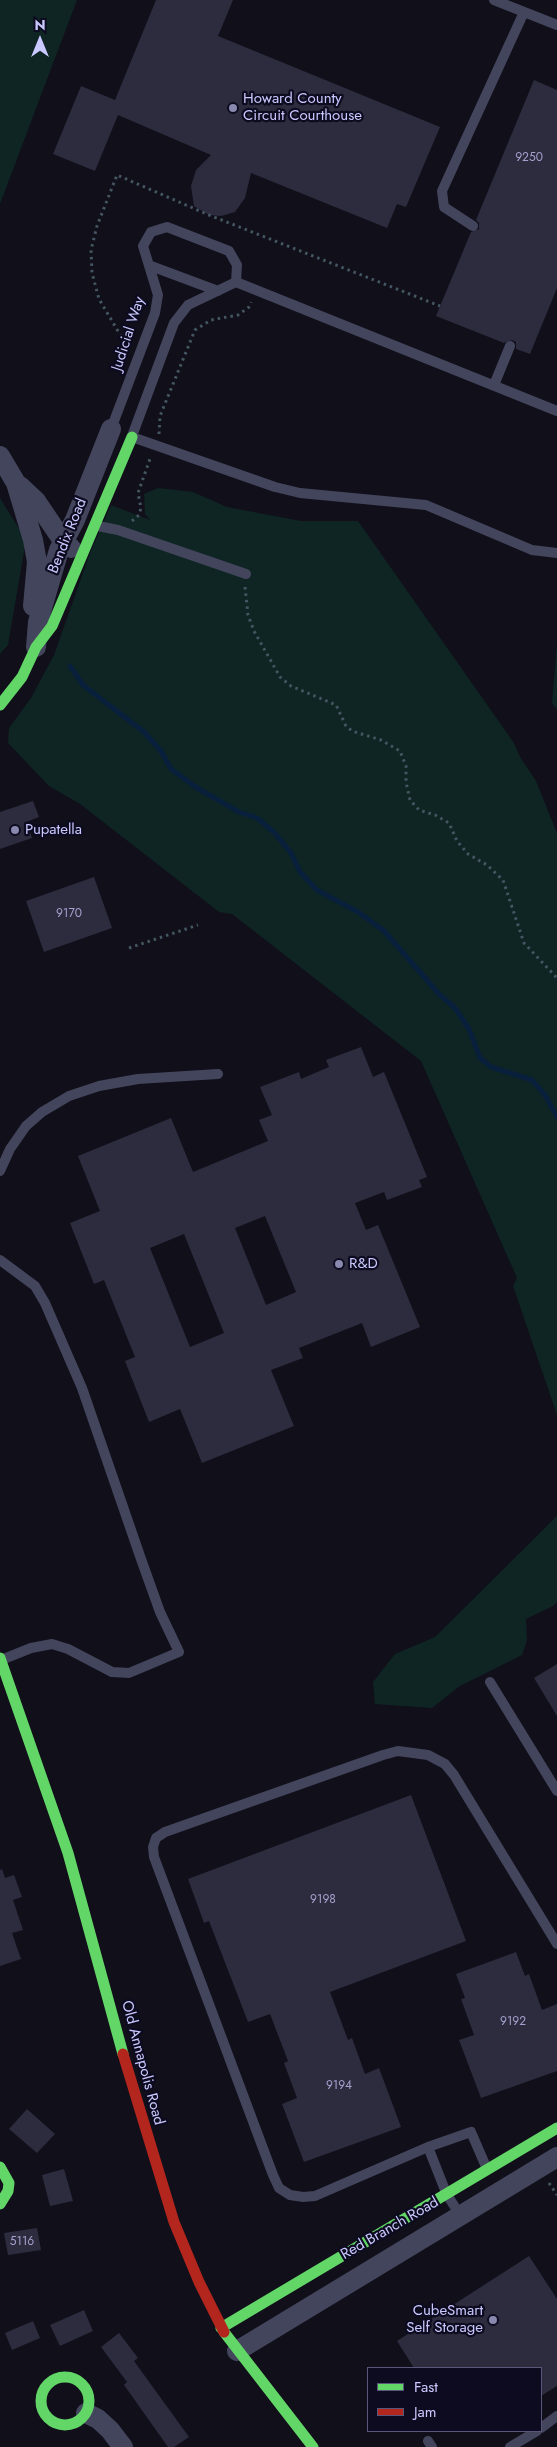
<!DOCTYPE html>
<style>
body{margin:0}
#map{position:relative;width:557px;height:2447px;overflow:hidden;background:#100f1a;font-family:Jost,sans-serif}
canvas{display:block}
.legend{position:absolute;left:367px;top:2367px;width:175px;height:65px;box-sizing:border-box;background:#0d0b1f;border:1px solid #595779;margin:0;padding:6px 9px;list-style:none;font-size:15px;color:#cac9ff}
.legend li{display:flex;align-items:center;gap:10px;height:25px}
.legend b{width:25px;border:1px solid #595779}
.north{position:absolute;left:15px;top:15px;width:50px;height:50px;-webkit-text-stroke:4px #0d0b1f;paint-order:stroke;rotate:0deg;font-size:14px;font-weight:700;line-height:20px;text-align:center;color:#cac9ff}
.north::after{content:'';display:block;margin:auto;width:18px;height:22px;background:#cac9ff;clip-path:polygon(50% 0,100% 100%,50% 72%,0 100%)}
</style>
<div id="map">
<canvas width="557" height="2447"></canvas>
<ul class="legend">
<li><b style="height:6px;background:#63d668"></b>Fast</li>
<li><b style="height:6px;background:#b3261e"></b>Jam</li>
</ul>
<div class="north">N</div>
</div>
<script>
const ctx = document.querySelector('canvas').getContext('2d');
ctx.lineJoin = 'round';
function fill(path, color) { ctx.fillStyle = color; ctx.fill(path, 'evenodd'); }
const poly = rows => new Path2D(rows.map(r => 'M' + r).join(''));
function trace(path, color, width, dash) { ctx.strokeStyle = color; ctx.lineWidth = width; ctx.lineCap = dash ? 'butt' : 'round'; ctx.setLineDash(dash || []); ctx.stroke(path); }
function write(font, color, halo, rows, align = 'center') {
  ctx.font = font + ' Jost,sans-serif'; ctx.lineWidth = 4.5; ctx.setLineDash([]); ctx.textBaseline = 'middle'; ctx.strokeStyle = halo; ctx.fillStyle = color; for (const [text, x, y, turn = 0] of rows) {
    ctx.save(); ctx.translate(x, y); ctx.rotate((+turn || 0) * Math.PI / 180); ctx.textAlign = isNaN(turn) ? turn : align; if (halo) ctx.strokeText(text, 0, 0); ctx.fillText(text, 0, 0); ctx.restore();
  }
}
const green = poly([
 [0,0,77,0,0,204],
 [158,488,193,492,227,507,301,521,358,521,514,743,520,757,536,781,557,833,557,1415,513,1286,517,1278,421,1061,232,914,219,912,80,804,49,786,8,743,9,728,31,698,54,655,90,553,111,505,150,520,145,514,144,494],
 [0,498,26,540,8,645,0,654],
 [557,644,557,710,552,703],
 [557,1516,557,1602,553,1606,526,1619,527,1640,522,1655,460,1686,432,1708,375,1704,373,1682,395,1654,435,1637]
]);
const stream = poly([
 [70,666,83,685,144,732,161,751,171,769,197,788,239,812,257,818,274,832,291,853,300,872,317,890,358,912,384,931,439,994,455,1008,469,1029,480,1058,491,1067,532,1080,545,1095,557,1117]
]);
const building = poly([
 [156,0,233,0,218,36,440,127,406,207,397,204,387,228,251,173,245,198,235,212,221,216,209,215,194,206,191,186,196,170,211,155,118,115,95,171,53,154,81,86,115,100],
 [534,80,557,90,557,288,530,354,516,349,516,342,512,340,504,343,436,316,471,232,479,229,479,223,476,220],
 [33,801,39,817,26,822,32,838,0,849,0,812],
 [94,877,112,928,44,952,26,901],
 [361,1047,373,1077,384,1072,427,1177,419,1180,422,1187,387,1200,384,1192,355,1203,366,1230,378,1225,420,1327,371,1347,362,1323,299,1348,303,1358,271,1370,294,1426,202,1463,180,1409,149,1422,125,1361,135,1357,104,1280,94,1284,70,1223,100,1211,78,1156,171,1118,193,1172,268,1141,259,1120,272,1115,260,1087,299,1072,301,1079,329,1067,326,1060],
 [265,1216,296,1292,266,1305,235,1228],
 [184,1234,224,1333,190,1347,150,1248],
 [557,1664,557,1716,534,1678],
 [411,1795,466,1941,330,1992,348,2040,352,2038,365,2074,379,2068,401,2127,304,2162,282,2104,297,2098,284,2063,288,2061,270,2014,248,2022,209,1921,204,1923,188,1879],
 [2,1869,5,1878,14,1875,22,1897,13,1900,23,1930,12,1933,21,1959,0,1966,0,1870],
 [516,1952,525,1976,529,1974,542,2010,557,2004,557,2071,481,2098,459,2040,474,2035,461,1999,465,1998,456,1974],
 [27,2109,55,2134,37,2153,9,2129],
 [64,2169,73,2201,50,2206,42,2175],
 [37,2228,41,2250,8,2255,4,2233],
 [529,2256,557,2299,557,2386,541,2396,541,2368,414,2368,397,2341],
 [84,2310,93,2331,60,2346,50,2325],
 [33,2321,40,2338,12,2350,5,2333],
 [119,2333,138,2358,134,2361,189,2437,174,2447,168,2447,124,2385,127,2382,101,2347]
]);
const path = poly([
 [128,348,99,299,92,273,91,250,97,226,117,175,209,215,440,306],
 [159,434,160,416,195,330,211,320,238,315,249,307,251,302],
 [132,521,139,515,141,508,138,493,151,456],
 [245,587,248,615,254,631,280,677,291,686,336,705,346,726,352,731,381,740,400,751,406,766,406,782,410,800,419,810,435,815,449,823,457,841,468,854,487,865,503,880,524,943,557,978],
 [129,948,198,925],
 [549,2183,557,2195]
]);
const lane = poly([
 [494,0,557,25],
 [473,226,444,207,442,191,524,12],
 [151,266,218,291],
 [236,282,557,411],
 [494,385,510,346],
 [114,430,111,429,155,313,158,295,143,246,151,232,167,227,229,251,237,265,236,282,188,305,174,323,132,436],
 [132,437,275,487,300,493,426,505,532,550,557,553],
 [98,526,118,530,246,574],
 [0,1171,10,1149,26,1126,42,1112,69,1096,99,1086,138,1079,218,1074],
 [0,1260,35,1286,45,1303,82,1388,141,1559,160,1612,179,1652,129,1673,112,1672,68,1649,52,1644,31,1648,1,1660],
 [490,1682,557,1791],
 [428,2147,447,2195,461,2216],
 [487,2169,471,2132,428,2147,315,2196,303,2197,290,2195,279,2188,273,2175,154,1857,153,1847,156,1838,165,1832,383,1755,398,1751,428,1755,445,1764,454,1775,557,1944],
 [541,2428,557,2416],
 [428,2441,432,2447],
 [510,2447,537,2431]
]);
const street = poly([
 [0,456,16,483,33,540,37,562,33,606],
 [20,486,36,501,63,541,71,548],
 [36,647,38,622,59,550,75,520,111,429],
 [237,2351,557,2157],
 [86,2413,98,2419,110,2430,123,2447]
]);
const fast = poly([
 [0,705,22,677,36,647,52,626,132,437],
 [0,1658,68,1853,123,2054],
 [0,2167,9,2183,8,2191,0,2204],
 [221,2328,557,2128],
 [224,2332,313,2447],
 '41 2401a24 24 0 1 1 48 0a24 24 0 1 1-48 0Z'
]);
const jam = poly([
 [123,2054,174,2222,199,2282,224,2332]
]);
const markers = [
 [233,108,5,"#8988af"],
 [15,830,5,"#8988af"],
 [339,1264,5,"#8988af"],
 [493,2320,5,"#8988af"]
];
const numberNames = [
 ["9250",529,158],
 ["9170",69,914],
 ["9198",323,1900],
 ["9192",513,2022],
 ["9194",339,2086],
 ["5116",22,2242]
];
const poiNames = [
 ["Howard County",243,99],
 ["Circuit Courthouse",243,116],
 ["Pupatella",25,830],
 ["R&D",349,1264],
 ["CubeSmart",483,2311,"right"],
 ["Self Storage",483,2328,"right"]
];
const streetNames = [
 ["Judicial Way",129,334,-72],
 ["Bendix Road",68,536,-68],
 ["Old Annapolis Road",142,2063,75],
 ["Red Branch Road",390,2229,-30]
];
fill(green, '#0e2524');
trace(stream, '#09203d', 5);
fill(building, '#2d2c3e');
trace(path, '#445661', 3, [2.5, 4]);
trace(lane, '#43455c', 10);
trace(street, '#43455c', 20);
trace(fast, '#63d668', 11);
trace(jam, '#b3261e', 11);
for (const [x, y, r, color] of markers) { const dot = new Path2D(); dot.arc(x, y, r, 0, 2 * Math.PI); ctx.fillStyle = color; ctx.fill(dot); trace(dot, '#0d0b1f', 2); }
write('12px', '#a3a2cf', null, numberNames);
write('15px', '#cac9ff', '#0d0b1f', poiNames, 'left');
write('15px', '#cac9ff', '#0d0b1f', streetNames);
</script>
